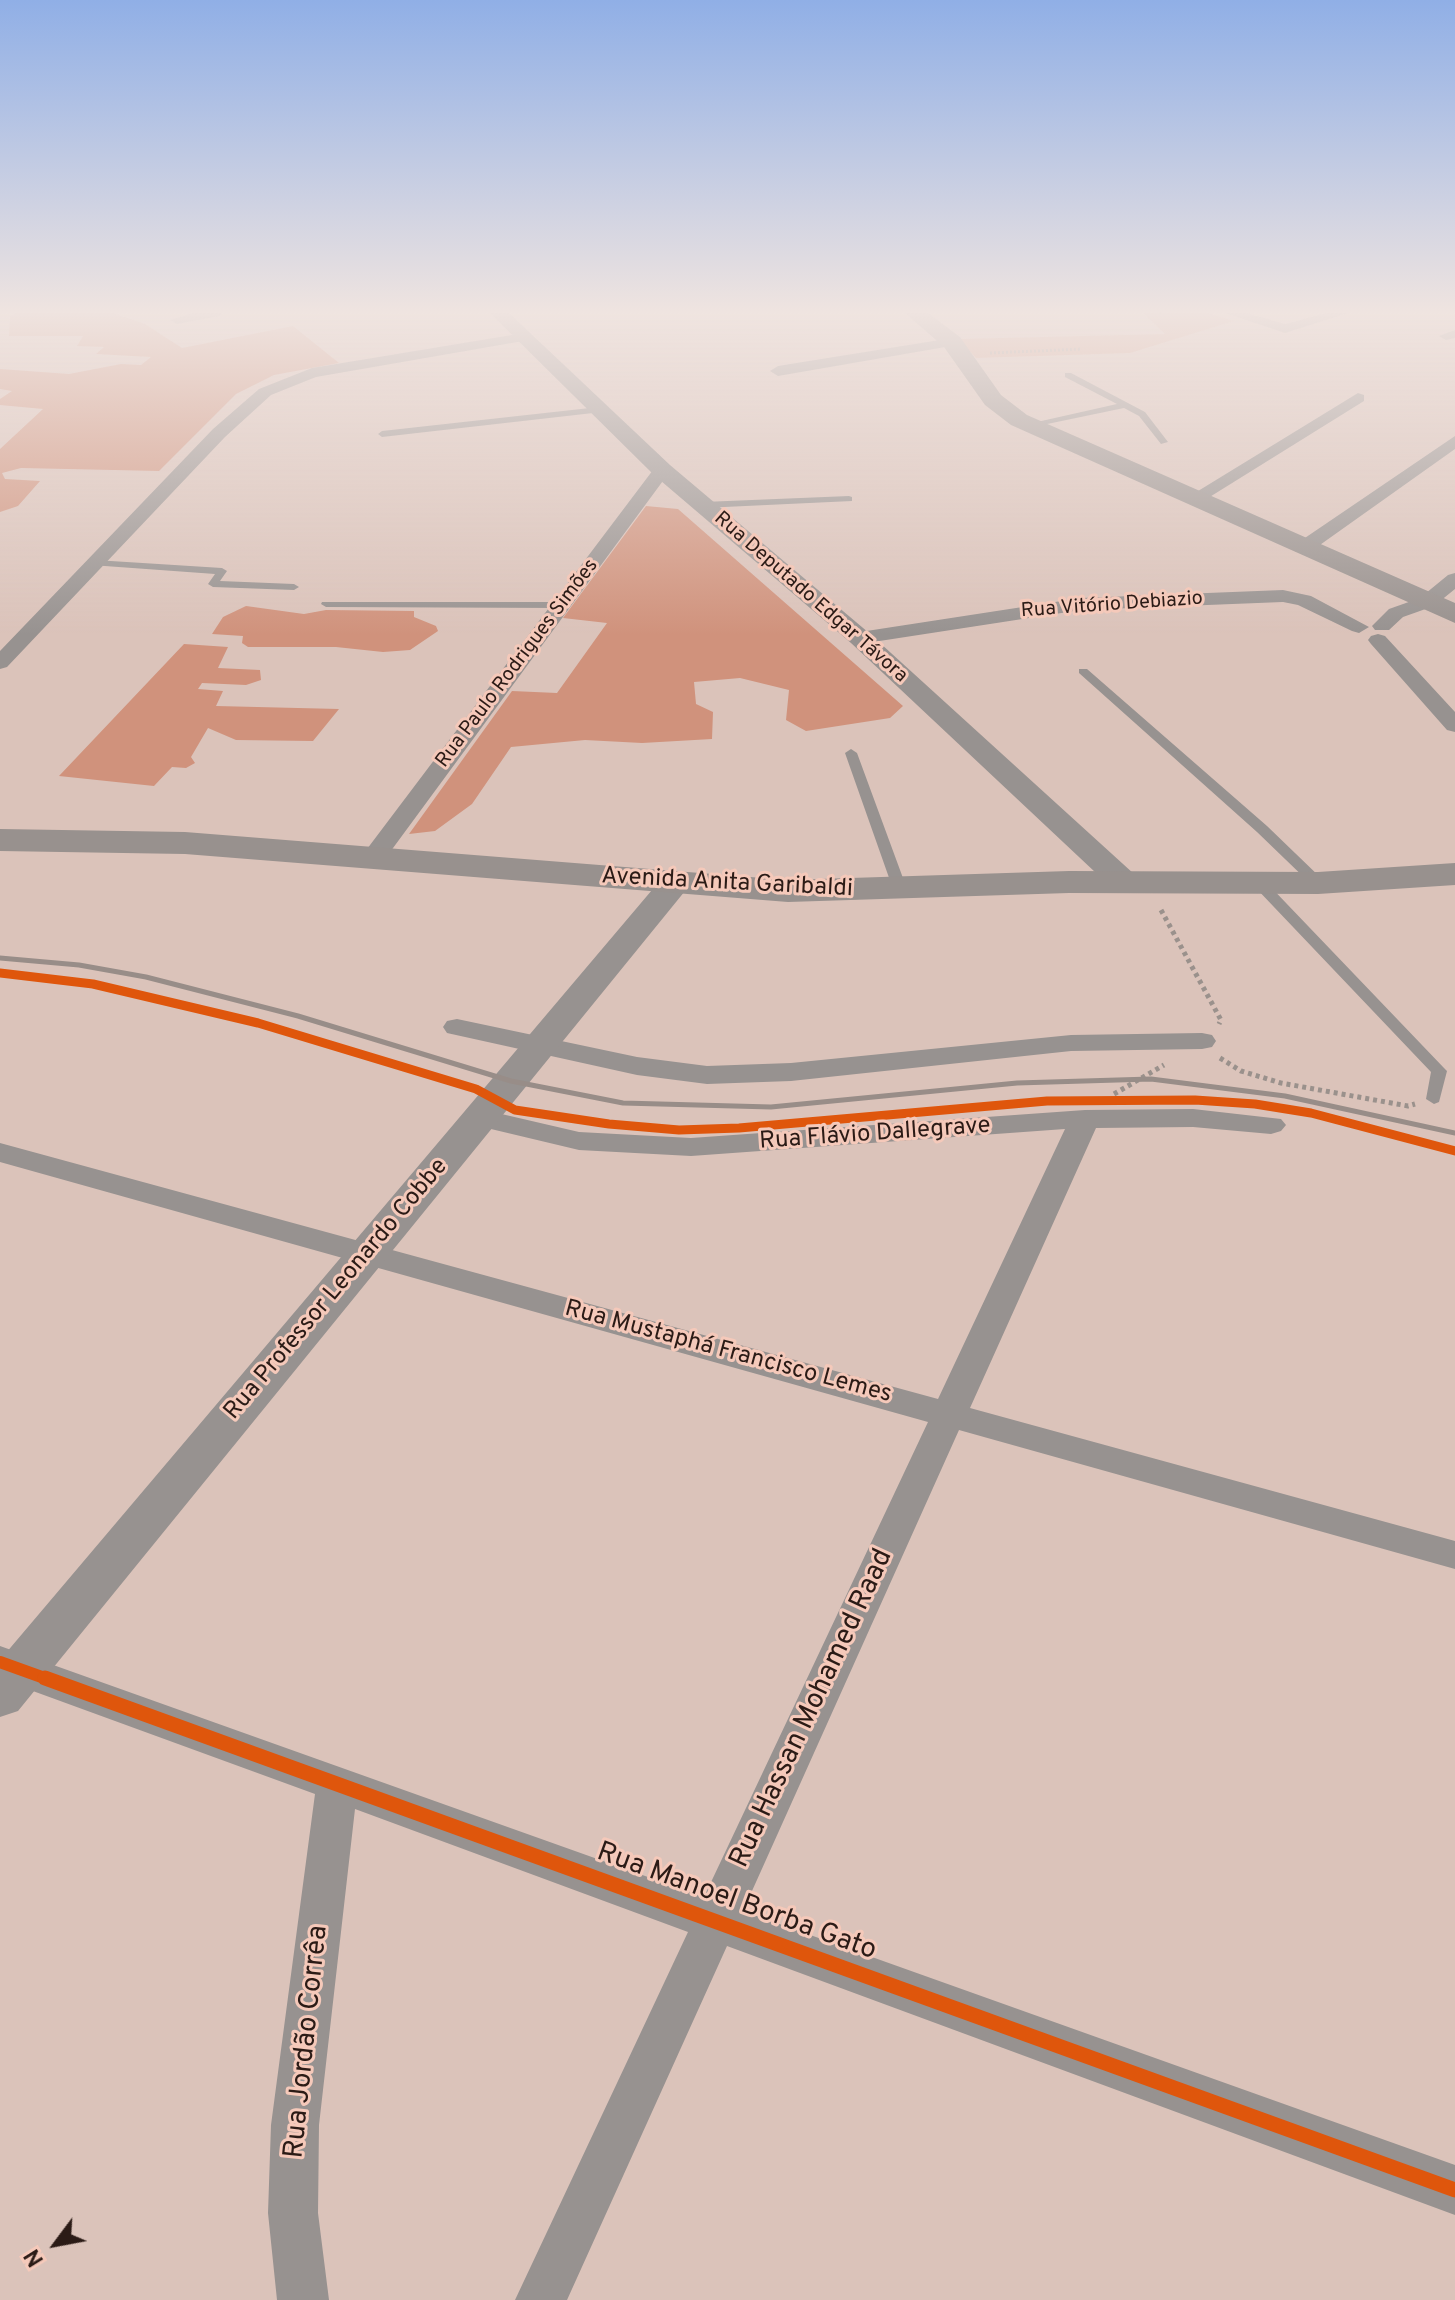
<!DOCTYPE html>
<meta charset="utf-8">
<style>
body{margin:0}
#map{position:relative;width:1455px;height:2300px;overflow:hidden;background:#dbc3ba;font-family:Overpass,sans-serif}
canvas{display:block}
.north{position:absolute;left:16px;top:2204px;width:80px;height:80px;-webkit-text-stroke:6px #f5c9ba;paint-order:stroke;rotate:238deg;font-size:22px;font-weight:700;line-height:32px;text-align:center;color:#2b1b16}
.north::after{content:'';display:block;margin:auto;width:28px;height:36px;background:#2b1b16;clip-path:polygon(50% 0,100% 100%,50% 72%,0 100%)}
</style>
<div id="map">
<canvas width="1455" height="2300"></canvas>
<div class="north">N</div>
</div>
<script>
const ctx = document.querySelector('canvas').getContext('2d');
ctx.lineJoin = 'round';
function fill(path, color) { ctx.fillStyle = color; ctx.fill(path, 'evenodd'); }
const poly = rows => new Path2D(rows.map(r => 'M' + r).join(''));
function trace(path, color, width, dash) { ctx.strokeStyle = color; ctx.lineWidth = width; ctx.lineCap = dash ? 'butt' : 'round'; ctx.setLineDash(dash || []); ctx.stroke(path); }
function write(font, color, halo, rows, align = 'center') {
  ctx.font = font + ' Overpass,sans-serif'; ctx.lineWidth = 6; ctx.setLineDash([]); ctx.textBaseline = 'middle'; ctx.strokeStyle = halo; ctx.fillStyle = color; for (const [text, x, y, turn = 0] of rows) {
    ctx.save(); ctx.translate(x, y); ctx.rotate((+turn || 0) * Math.PI / 180); ctx.textAlign = isNaN(turn) ? turn : align; if (halo) ctx.strokeText(text, 0, 0); ctx.fillText(text, 0, 0); ctx.restore();
  }
}
const green = poly([
 [1143,313,1208,313,1234,321,1130,353,976,358,958,339,1165,334]
]);
const forest = poly([
 [16,313,113,313,145,324,182,348,293,326,339,363,274,375,236,394,159,471,21,468,2,473,5,479,40,481,18,506,0,512,0,449,43,409,0,405,0,399,12,391,0,389,0,369,69,374,121,364,141,365,151,357,96,354,104,347,77,346,83,336,9,336,10,316],
 [646,506,678,509,903,706,890,718,806,731,786,720,789,690,740,678,694,682,696,704,713,712,712,739,642,743,585,740,511,747,472,804,435,831,409,834,512,691,557,693,607,623,563,618],
 [246,606,304,614,326,610,414,611,414,617,436,626,438,631,410,650,383,652,336,647,248,647,242,643,243,636,212,634,223,617],
 [184,644,228,647,218,668,260,670,261,680,246,685,202,683,198,689,223,691,216,706,339,709,313,741,236,740,208,728,191,757,195,763,186,768,172,767,154,786,59,776]
]);
const pathFar1 = poly([
 [1159,313,1162,315],
 [990,353,1081,349]
]);
const path = poly([
 [1161,910,1221,1020,1219,1024],
 [1220,1058,1241,1071,1281,1083,1408,1106,1415,1104],
 [1114,1094,1164,1065]
]);
const service = poly([
 [1065,373,1071,373,1145,412,1168,442,1161,444,1139,416,1124,408,1028,428,1028,424,1117,404,1065,377,1065,373],
 [599,407,602,408,602,412,382,437,378,434,382,431,599,407],
 [849,496,852,497,852,501,703,508,698,505,703,502,849,496],
 [95,560,222,568,227,571,220,581,294,584,299,587,294,590,213,587,208,584,215,574,91,565,90,563,95,560],
 [322,602,561,602,566,605,561,608,326,607,321,604,322,602],
 [1079,669,1087,669,1267,826,1323,880,1323,886,1313,886,1257,832,1079,673,1079,669],
 [851,749,857,753,907,889,905,892,895,892,893,889,845,753,851,749],
 [1259,879,1264,880,1444,1068,1447,1071,1439,1102,1434,1104,1426,1099,1431,1072,1254,886,1252,883,1259,879]
]);
const minor = poly([
 [193,313,222,313,220,316,177,324,170,320,193,313],
 [1225,313,1247,313,1285,324,1326,313,1348,313,1285,333,1225,313],
 [1455,330,1455,338,1446,340,1439,336,1455,330],
 [524,333,531,337,529,340,316,377,271,395,225,437,7,667,0,669,0,651,213,429,259,389,312,368,524,333],
 [952,338,957,339,957,345,778,376,770,371,778,366,952,338],
 [1358,393,1364,395,1364,401,1200,503,1188,503,1185,499,1358,393],
 [1455,436,1455,449,1310,552,1296,552,1294,548,1296,544,1455,436],
 [662,465,671,470,668,474,382,863,364,863,361,858,364,853,656,466,662,465],
 [1455,573,1455,589,1434,606,1403,617,1389,630,1375,630,1372,626,1389,609,1420,598,1448,575,1455,573],
 [1283,590,1311,596,1369,627,1359,633,1352,631,1298,605,1283,602,1081,610,860,644,850,638,860,632,1081,598,1283,590],
 [1378,634,1385,636,1455,712,1455,732,1447,730,1371,644,1368,640,1371,636,1378,634],
 [457,1019,637,1057,707,1066,791,1063,1071,1035,1202,1033,1212,1035,1216,1041,1212,1047,1202,1049,1071,1051,791,1081,707,1084,637,1075,447,1033,443,1027,447,1021,457,1019],
 [480,1109,579,1132,691,1138,1085,1110,1193,1109,1281,1119,1286,1125,1281,1131,1271,1134,1193,1127,1096,1128,970,1408,1455,1541,1455,1569,959,1430,743,1911,1455,2165,1455,2215,727,1946,567,2300,515,2300,688,1932,355,1809,319,2125,318,2213,329,2300,277,2300,268,2213,271,2125,315,1794,0,1679,0,1646,704,1897,928,1422,0,1162,0,1143,938,1399,1065,1129,691,1156,579,1150,470,1124,465,1118,470,1112,480,1109]
]);
const tertiary = poly([
 [490,313,509,313,670,465,869,633,1134,874,1139,881,1134,888,1123,890,1112,888,851,643,654,475,490,313],
 [674,874,685,877,690,884,685,891,18,1711,0,1717,0,1660,663,877,674,874]
]);
const secondary = poly([
 [905,313,928,313,960,337,1001,395,1027,415,1455,603,1455,623,1011,425,985,405,944,347,905,313],
 [0,829,185,832,788,880,1069,871,1318,872,1455,863,1455,885,1318,894,1069,893,788,902,185,854,0,851,0,829]
]);
const rail = poly([
 [0,958,79,965,146,977,298,1016,511,1081,623,1103,771,1107,1017,1083,1151,1079,1285,1096,1455,1133]
]);
const cyclewayFar2 = poly([
 [0,973,93,984,258,1023,476,1089,515,1110,609,1124,679,1130,739,1128,1047,1101,1195,1100,1255,1104,1311,1113,1455,1151]
]);
const cyclewayFar1 = poly([
 [0,1662,50,1680]
]);
const cycleway = poly([
 [45,1678,1455,2190]
]);
const farStreetnames = [
 ["Rua Deputado Edgar Távora",810,598,41],
 ["Rua Vitório Debiazio",1112,606,-4],
 ["Rua Paulo Rodrigues Simões",518,664,-53]
];
const streetNames = [
 ["Avenida Anita Garibaldi",727,884,3],
 ["Rua Flávio Dallegrave",875,1135,-4],
 ["Rua Professor Leonardo Cobbe",337,1290,-50],
 ["Rua Mustaphá Francisco Lemes",728,1353,15]
];
const nearStreetnames = [
 ["Rua Hassan Mohamed Raad",813,1709,-65],
 ["Rua Manoel Borba Gato",736,1903,20],
 ["Rua Jordão Corrêa",308,2042,-84]
];
fill(green, '#d69e89');
fill(forest, '#d0927c');
trace(pathFar1, '#9a918c', 3, [2, 2]);
trace(path, '#9a918c', 5, [4, 4]);
fill(service, '#979290');
fill(minor, '#979290');
fill(tertiary, '#979290');
fill(secondary, '#98918e');
trace(rail, '#988d88', 5);
trace(cyclewayFar2, '#df560c', 9);
trace(cyclewayFar1, '#df560c', 12);
trace(cycleway, '#df560c', 15);
const sky = ctx.createLinearGradient(0, 0, 0, 635);
sky.addColorStop(0, '#90afe6');
sky.addColorStop(0.49, '#efe4e0');
sky.addColorStop(1, '#efe4e000');
ctx.fillStyle = sky;
ctx.fillRect(0, 0, 1455, 635);
write('20px', '#2b1b16', '#f5c9ba', farStreetnames);
write('24px', '#2b1b16', '#f5c9ba', streetNames);
write('28px', '#2b1b16', '#f5c9ba', nearStreetnames);
</script>
